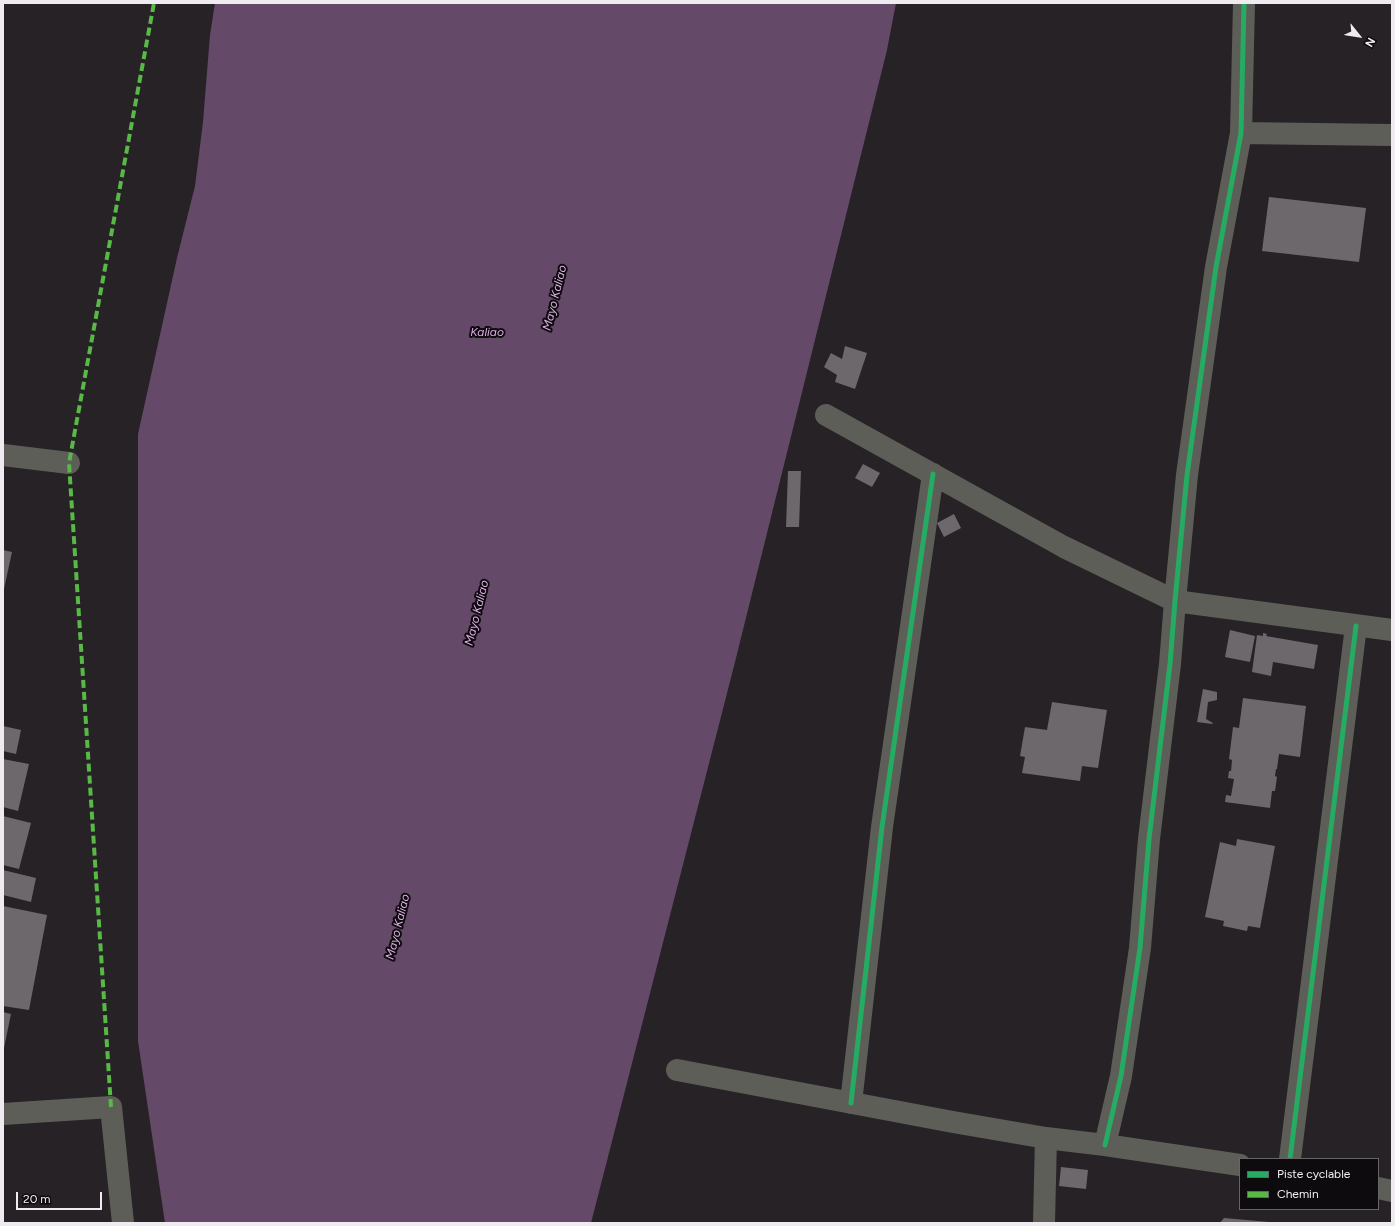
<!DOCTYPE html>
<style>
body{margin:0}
#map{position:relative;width:1395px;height:1226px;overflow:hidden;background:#262226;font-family:Figtree,sans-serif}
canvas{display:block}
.frame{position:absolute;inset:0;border:4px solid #efebf0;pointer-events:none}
.legend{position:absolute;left:1239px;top:1158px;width:140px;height:52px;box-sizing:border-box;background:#0e0b0e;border:1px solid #686568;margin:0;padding:5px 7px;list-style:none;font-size:12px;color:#efebf0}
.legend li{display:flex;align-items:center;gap:8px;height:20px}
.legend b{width:20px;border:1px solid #686568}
.north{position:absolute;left:1339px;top:16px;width:40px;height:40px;-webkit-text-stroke:3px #0e0b0e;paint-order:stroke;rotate:120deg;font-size:11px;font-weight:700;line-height:16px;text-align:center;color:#efebf0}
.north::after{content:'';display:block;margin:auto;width:14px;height:18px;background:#efebf0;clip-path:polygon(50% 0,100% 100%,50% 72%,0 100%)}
.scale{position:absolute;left:16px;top:1192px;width:86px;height:18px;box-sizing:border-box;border:2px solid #efebf0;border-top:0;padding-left:5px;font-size:12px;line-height:14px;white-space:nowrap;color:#efebf0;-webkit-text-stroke:3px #0e0b0e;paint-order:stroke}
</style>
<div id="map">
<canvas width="1395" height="1226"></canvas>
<div class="frame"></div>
<ul class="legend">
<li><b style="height:5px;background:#26ab63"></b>Piste cyclable</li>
<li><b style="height:5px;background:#58b947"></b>Chemin</li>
</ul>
<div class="north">N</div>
<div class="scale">20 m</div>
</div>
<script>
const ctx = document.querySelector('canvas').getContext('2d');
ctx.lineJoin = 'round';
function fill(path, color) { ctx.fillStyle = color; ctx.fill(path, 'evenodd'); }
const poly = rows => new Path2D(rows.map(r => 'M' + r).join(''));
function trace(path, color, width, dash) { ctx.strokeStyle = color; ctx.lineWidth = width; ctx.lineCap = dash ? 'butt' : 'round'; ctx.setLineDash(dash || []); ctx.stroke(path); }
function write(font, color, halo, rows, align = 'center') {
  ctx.font = font + ' Figtree,sans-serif'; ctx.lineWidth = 4; ctx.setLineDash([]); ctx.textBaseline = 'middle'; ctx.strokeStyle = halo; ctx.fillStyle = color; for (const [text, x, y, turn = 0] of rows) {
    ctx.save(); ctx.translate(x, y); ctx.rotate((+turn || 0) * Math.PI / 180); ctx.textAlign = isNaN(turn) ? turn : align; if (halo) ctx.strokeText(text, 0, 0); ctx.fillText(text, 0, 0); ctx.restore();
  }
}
const water = poly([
 [215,3,896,3,887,50,734,666,591,1223,165,1223,138,1041,138,434,177,258,195,186,203,122,210,35]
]);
const building = poly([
 [1269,197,1366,208,1359,262,1262,251],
 [845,346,867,353,855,389,835,382,837,375,824,367,831,353,842,359],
 [863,464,880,473,872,487,855,478],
 [788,471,801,471,799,527,786,527],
 [954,514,961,528,944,537,937,523],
 [3,550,12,552,4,589,3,589],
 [1230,630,1255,636,1250,662,1225,657],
 [1263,633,1267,634,1266,636,1318,645,1314,669,1273,662,1271,676,1252,672,1257,635,1263,636],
 [1203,689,1217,692,1217,700,1208,702,1206,719,1213,723,1212,724,1197,722],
 [1243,698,1306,706,1300,757,1279,754,1277,769,1276,769,1275,776,1277,777,1275,791,1272,791,1270,808,1225,802,1226,795,1231,796,1234,779,1228,778,1229,771,1231,771,1232,760,1229,759,1233,727,1239,728],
 [1052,702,1107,710,1098,768,1082,766,1080,781,1022,773,1025,757,1020,756,1025,727,1047,730],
 [3,726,21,730,16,754,3,751],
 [3,759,29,764,18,811,3,807],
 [3,816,31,823,19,869,3,865],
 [1237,839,1275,846,1260,928,1248,926,1247,931,1223,926,1224,921,1205,917,1220,842,1236,846],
 [3,870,36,878,31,902,3,895],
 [3,906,47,915,29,1010,3,1006],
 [3,1012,11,1014,4,1048,3,1048],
 [1061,1167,1088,1170,1086,1189,1059,1186],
 [1224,1218,1269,1222,1269,1223,1220,1223]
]);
const minor = poly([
 [1241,133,1392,135],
 [826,415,1064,547,1175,601,1392,630],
 [3,455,69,463],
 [677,1070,953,1122,1046,1138,1105,1145,1240,1165],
 [851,1103,882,827,933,474],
 [3,1114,111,1107,123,1223],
 [1105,1145,1121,1076,1140,948,1149,839,1170,664,1175,601,1187,475,1216,267,1241,133,1244,3],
 [1290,1159,1356,626],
 [1378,1188,1392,1191],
 [1044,1223,1046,1138]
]);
const quiet = poly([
 [111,1107,69,463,154,3]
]);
const cycleway = poly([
 [851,1103,882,827,933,474],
 [1105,1145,1121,1076,1140,948,1149,839,1170,664,1175,601,1187,475,1216,267,1241,133,1244,3],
 [1290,1159,1356,626]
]);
const waterNames = [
 ["Mayo Kaliao",555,298,-76],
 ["Kaliao",487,332],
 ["Mayo Kaliao",477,613,-76],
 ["Mayo Kaliao",398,927,-76]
];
fill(water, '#654969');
fill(building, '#6c686c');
trace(minor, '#5d5e58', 22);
trace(quiet, '#58b947', 4, [8, 4]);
trace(cycleway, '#26ab63', 5);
write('italic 12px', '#e0afe9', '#0e0b0e', waterNames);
</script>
